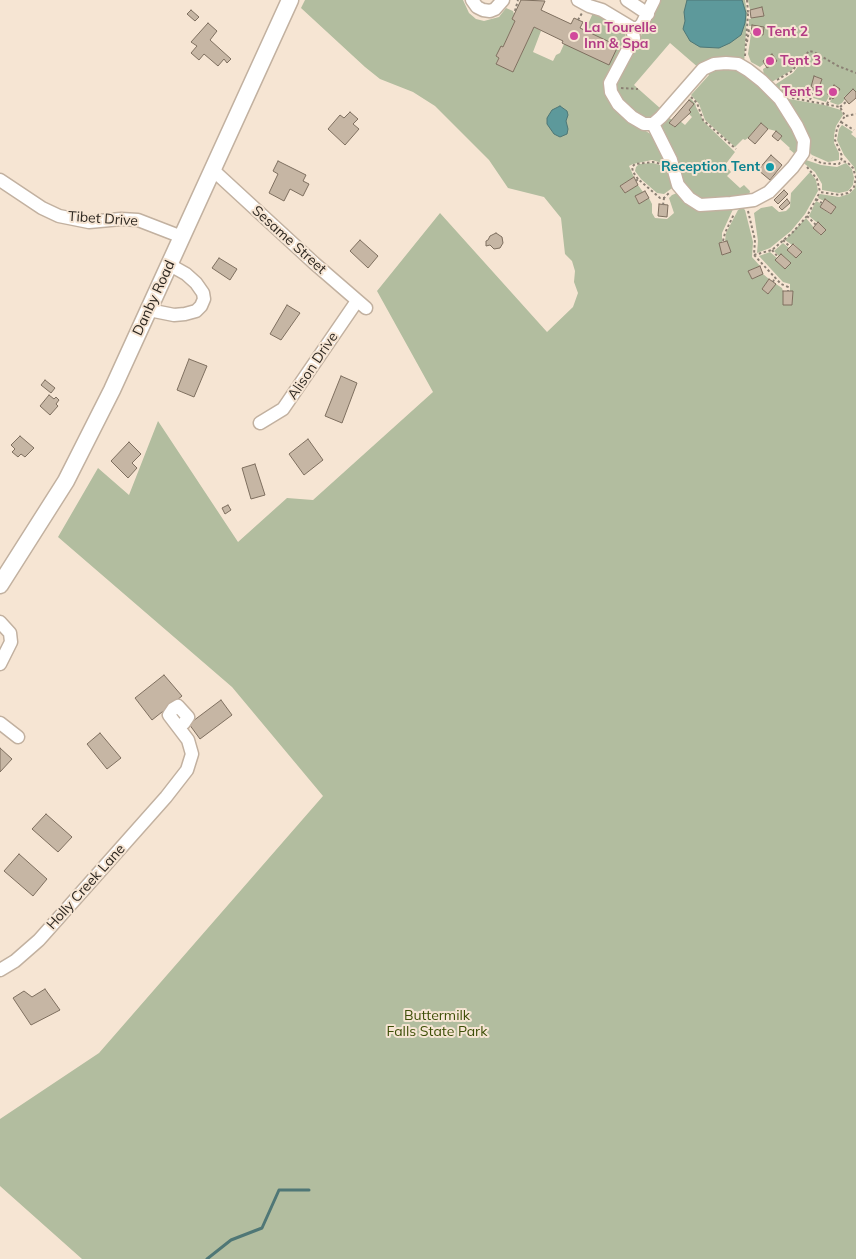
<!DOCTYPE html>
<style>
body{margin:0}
canvas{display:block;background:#f6e5d3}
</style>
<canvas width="856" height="1259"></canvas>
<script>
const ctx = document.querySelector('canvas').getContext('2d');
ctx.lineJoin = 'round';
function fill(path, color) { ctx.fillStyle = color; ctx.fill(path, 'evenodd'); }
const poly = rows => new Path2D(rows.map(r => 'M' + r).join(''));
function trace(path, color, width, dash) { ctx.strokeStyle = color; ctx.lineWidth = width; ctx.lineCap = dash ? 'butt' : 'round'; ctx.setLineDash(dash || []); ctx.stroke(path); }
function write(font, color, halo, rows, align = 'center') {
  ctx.font = font + ' Mulish,sans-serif'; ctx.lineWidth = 4; ctx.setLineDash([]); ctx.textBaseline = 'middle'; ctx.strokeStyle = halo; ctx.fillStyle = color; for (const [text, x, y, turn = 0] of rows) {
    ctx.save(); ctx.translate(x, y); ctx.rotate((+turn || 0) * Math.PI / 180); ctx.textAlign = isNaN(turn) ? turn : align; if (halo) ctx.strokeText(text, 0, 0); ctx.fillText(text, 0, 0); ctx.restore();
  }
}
const green = poly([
 [305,0,463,0,469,13,476,19,484,21,499,17,506,8,513,11,514,14,512,19,515,21,503,47,496,56,499,58,496,63,513,72,534,27,541,31,533,52,553,61,556,55,560,53,564,44,585,31,593,13,597,14,625,31,626,43,608,74,631,122,657,138,667,163,662,163,652,160,633,164,629,166,634,177,620,186,625,193,638,185,643,192,635,197,639,204,649,198,652,204,652,213,655,218,667,219,674,213,669,198,672,195,677,193,680,195,685,203,700,210,734,207,722,233,722,242,719,243,723,255,730,252,727,241,725,241,726,233,738,210,741,208,743,208,745,210,753,242,752,257,760,266,748,271,752,279,763,274,769,279,762,289,768,294,776,284,782,288,783,291,783,304,792,305,793,291,790,291,790,284,783,282,759,256,770,252,777,258,775,260,785,269,791,263,781,254,779,256,774,251,783,243,789,248,787,250,796,258,802,252,794,244,792,245,785,240,806,218,820,235,826,230,809,216,816,201,822,204,820,207,830,214,836,207,825,199,824,201,818,198,820,194,839,197,849,194,855,188,856,183,856,1259,82,1259,0,1186,0,1119,99,1053,323,796,232,687,58,537,98,468,129,495,158,421,238,542,287,498,313,500,433,392,377,291,440,213,547,332,573,307,578,293,574,282,575,271,572,261,565,254,561,218,544,197,508,188,489,160,435,106,413,92,380,79,365,67,301,8],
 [659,0,745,0,747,13,744,65,700,69,670,43,634,85,661,109,647,121,622,105,614,83,657,8],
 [748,0,856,0,856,92,853,90,844,97,845,99,842,103,838,105,830,102,832,98,833,99,840,89,834,85,827,94,829,96,826,102,813,98,822,79,815,76,811,87,813,88,810,98,781,94,773,86,793,73,803,60,801,59,792,70,770,83,764,76,763,69,777,61,772,54,763,61,765,63,760,67,751,62,748,54,751,34,763,35,764,27,749,26,749,19,764,15,762,7,750,10],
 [720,68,739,70,771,95,798,137,799,149,795,154,789,149,790,148,780,139,782,136,776,131,768,129,761,123,748,138,745,140,743,139,735,147,705,120,699,104,691,95,709,75,708,73],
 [690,98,695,103,696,107,704,122,735,152,725,165,731,172,727,176,740,188,744,185,750,191,749,196,705,202,685,189,673,149,660,127,668,117,672,120,669,123,674,127,680,121,685,125,692,117,689,114,691,112,689,110,694,104,689,100],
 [789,99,824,105,841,110,843,115,836,126,834,135,834,143,839,153,839,160,828,162,812,155,809,152,810,147,806,130,794,115,787,100],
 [842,125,853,132,851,134,856,138,856,174,854,167,844,155,837,140,839,129],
 [806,160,821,165,837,167,846,163,852,169,854,178,853,185,848,191,839,193,822,190,822,184,815,172,801,161],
 [653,163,663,166,669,166,675,186,664,194,657,193,641,179,635,171,636,167,639,164],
 [810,172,816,180,818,191,805,214,791,231,770,248,757,253,758,241,754,213,761,208,772,206,779,212,786,211,790,207,791,193]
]);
const water = poly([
 [687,0,742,0,746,13,745,23,741,35,730,43,719,48,700,47,690,41,683,29,685,21,684,12,687,0],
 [560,106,567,111,568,115,566,121,568,129,567,134,560,137,554,134,547,124,547,118,552,110,560,106]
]);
const stream = poly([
 [207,1259,231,1240,262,1228,279,1190,309,1190]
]);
const building = poly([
 [521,0,545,1,541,10,571,24,574,18,583,22,580,28,618,46,609,65,564,44,562,43,563,41,534,27,513,72,496,64,499,58,496,56,501,46,503,47,515,21,512,19,521,0],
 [762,7,764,16,751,18,750,10,762,7],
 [191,10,199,17,195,21,187,14,191,10],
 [208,23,217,31,210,40,231,59,227,63,224,59,218,66,204,54,199,60,191,53,197,46,191,42,208,23],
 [752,25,764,27,763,35,751,34,752,25],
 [772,54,777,61,767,68,763,61,772,54],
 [814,76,822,79,818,90,811,87,814,76],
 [834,85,840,89,833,99,827,94,834,85],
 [853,89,856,92,856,98,849,104,844,98,853,89],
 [689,100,694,104,689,110,691,112,675,127,669,123,689,100],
 [350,112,358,119,353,124,359,129,345,145,328,129,340,115,344,118,350,112],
 [761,123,768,129,755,144,748,138,761,123],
 [776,131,782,136,778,141,772,136,776,131],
 [771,155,782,165,770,180,758,170,771,155],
 [278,161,306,175,303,181,309,184,303,196,290,189,284,201,269,193,278,174,273,171,278,161],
 [634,177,638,185,625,193,620,186,634,177],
 [784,190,788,194,778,204,774,200,784,190],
 [645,191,649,198,639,204,635,196,645,191],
 [787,199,790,203,782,210,779,207,787,199],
 [825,199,836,207,831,214,820,207,825,199],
 [659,204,668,205,667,217,658,216,659,204],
 [818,222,826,230,821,235,813,228,818,222],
 [496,233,502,237,503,243,500,248,494,249,490,245,486,246,486,241,488,240,490,236,496,233],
 [360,240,378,256,368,268,350,251,360,240],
 [727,241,731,252,722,255,719,243,727,241],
 [793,244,802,252,796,258,787,250,793,244],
 [781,254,791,263,785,269,775,260,781,254],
 [219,258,237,269,230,280,212,268,219,258],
 [760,266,763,274,752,279,748,271,760,266],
 [769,279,776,284,768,294,762,289,769,279],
 [783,291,793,291,792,305,783,305,783,291],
 [287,305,300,313,281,340,270,334,287,305],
 [189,359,207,366,194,397,177,390,189,359],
 [341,376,357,383,342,423,325,416,341,376],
 [45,380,55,388,51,393,41,385,45,380],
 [49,395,54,399,56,397,59,400,56,404,58,406,50,415,40,406,49,395],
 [20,436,34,448,25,457,21,454,18,457,12,452,15,449,11,445,20,436],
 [308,439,323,460,304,475,289,454,308,439],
 [129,442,141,454,132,463,137,468,128,478,111,461,129,442],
 [255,464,265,495,251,499,242,468,255,464],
 [228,505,231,510,225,514,222,508,228,505],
 [164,675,182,696,152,720,135,698,164,675],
 [221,700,232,715,200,739,189,724,221,700],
 [100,733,121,758,107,769,87,744,100,733],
 [0,748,12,759,0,772,0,748],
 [46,814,72,837,58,852,32,829,46,814],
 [19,854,47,879,33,896,4,871,19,854],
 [45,989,60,1010,31,1025,13,998,24,991,32,997,45,989]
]);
const path = poly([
 [747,0,748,13],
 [515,11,518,0],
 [578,20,582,13],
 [747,42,749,30,751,30],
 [745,56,748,14,751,14],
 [777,80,792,71,809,51,814,52,838,66,856,73],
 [621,88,638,89],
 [691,97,697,103,703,120,736,149],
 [792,98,840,107,845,116,837,128,835,140,842,156,841,161,839,164,834,164,821,163,812,158],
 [810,100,814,88],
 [827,104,831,97],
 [840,107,847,101],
 [846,116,856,114],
 [841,122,854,130],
 [807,167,817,179,820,192,840,195,848,193,854,187,856,178,853,168,847,162,841,161],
 [638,179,633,172,632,167,635,164,653,162,661,164],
 [636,181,638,179,660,198,664,198,669,193],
 [816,199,822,203],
 [663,205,664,198],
 [748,211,755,240,754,255,781,284,788,287,788,291],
 [807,216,816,225],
 [783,240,790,247],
 [723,241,725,233,734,214],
 [772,250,778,257],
 [754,255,772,250,793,232,807,216,820,192],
 [773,282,775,277]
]);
const minor = poly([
 [472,0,477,7,483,10,490,11,495,9,503,0],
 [578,0,589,6,602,10,632,28,638,28,642,24,654,0],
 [627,0,648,14],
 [632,28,634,38,610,83,611,92,618,104,632,117,644,124,653,124,661,117,703,69,714,64,726,63,738,64,748,70,762,81,780,99,797,126,804,141,803,153,793,167,769,192,754,200,731,203,700,205,689,198,678,185,671,160,653,124],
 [213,170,314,263,366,308],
 [0,180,42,208,59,216,89,222,121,219,138,220,182,237],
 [149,310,174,315,185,314,196,311,201,306,204,299,203,293,196,283,186,274,170,265],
 [260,423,283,409,357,301],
 [0,622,10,633,11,642,0,664],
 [0,723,18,737],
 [0,970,15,961,39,940,166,797,187,770,192,754,188,740,169,715,173,709,178,706,188,717,184,723,178,726]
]);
const major = poly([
 [0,585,66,481,112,390,290,0]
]);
const markers = [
 [757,32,5,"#d1479c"],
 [574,36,5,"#d1479c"],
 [770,61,5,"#d1479c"],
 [833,92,5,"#d1479c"],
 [770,167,5,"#0f9aa8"]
];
const hotelNames = [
 ["La Tourelle",584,28],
 ["Inn & Spa",584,44],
 ["Tent 2",767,32],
 ["Tent 3",780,61],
 ["Tent 5",823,92,"right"]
];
const cultureNames = [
 ["Reception Tent",760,167]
];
const streetNames = [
 ["Tibet Drive",103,219,4],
 ["Sesame Street",289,240,42],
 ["Danby Road",154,298,-65],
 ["Alison Drive",313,366,-56],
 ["Holly Creek Lane",86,887,-48]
];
const parkNames = [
 ["Buttermilk",437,1016],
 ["Falls State Park",437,1032]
];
fill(green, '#b2bd9f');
fill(water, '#5d999b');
trace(water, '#4f7776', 1);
trace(stream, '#4f7776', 3);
fill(building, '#c6b6a4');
trace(building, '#7e6f5f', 1);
trace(minor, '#c2b1a0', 15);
trace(major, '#c2b1a0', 19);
trace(path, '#8b8074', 2, [2.5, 2.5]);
trace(minor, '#fff', 12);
trace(major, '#fff', 16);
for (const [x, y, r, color] of markers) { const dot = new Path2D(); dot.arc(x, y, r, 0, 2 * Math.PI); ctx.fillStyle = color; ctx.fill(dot); trace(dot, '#f6e5d3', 2); }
write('bold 14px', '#b23c85', '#f6e5d3', hotelNames, 'left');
write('bold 14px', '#0d838f', '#f6e5d3', cultureNames, 'right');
write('14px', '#2e2821', '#f6e5d3', streetNames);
write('14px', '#3d4e06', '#f6e5d3', parkNames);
</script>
